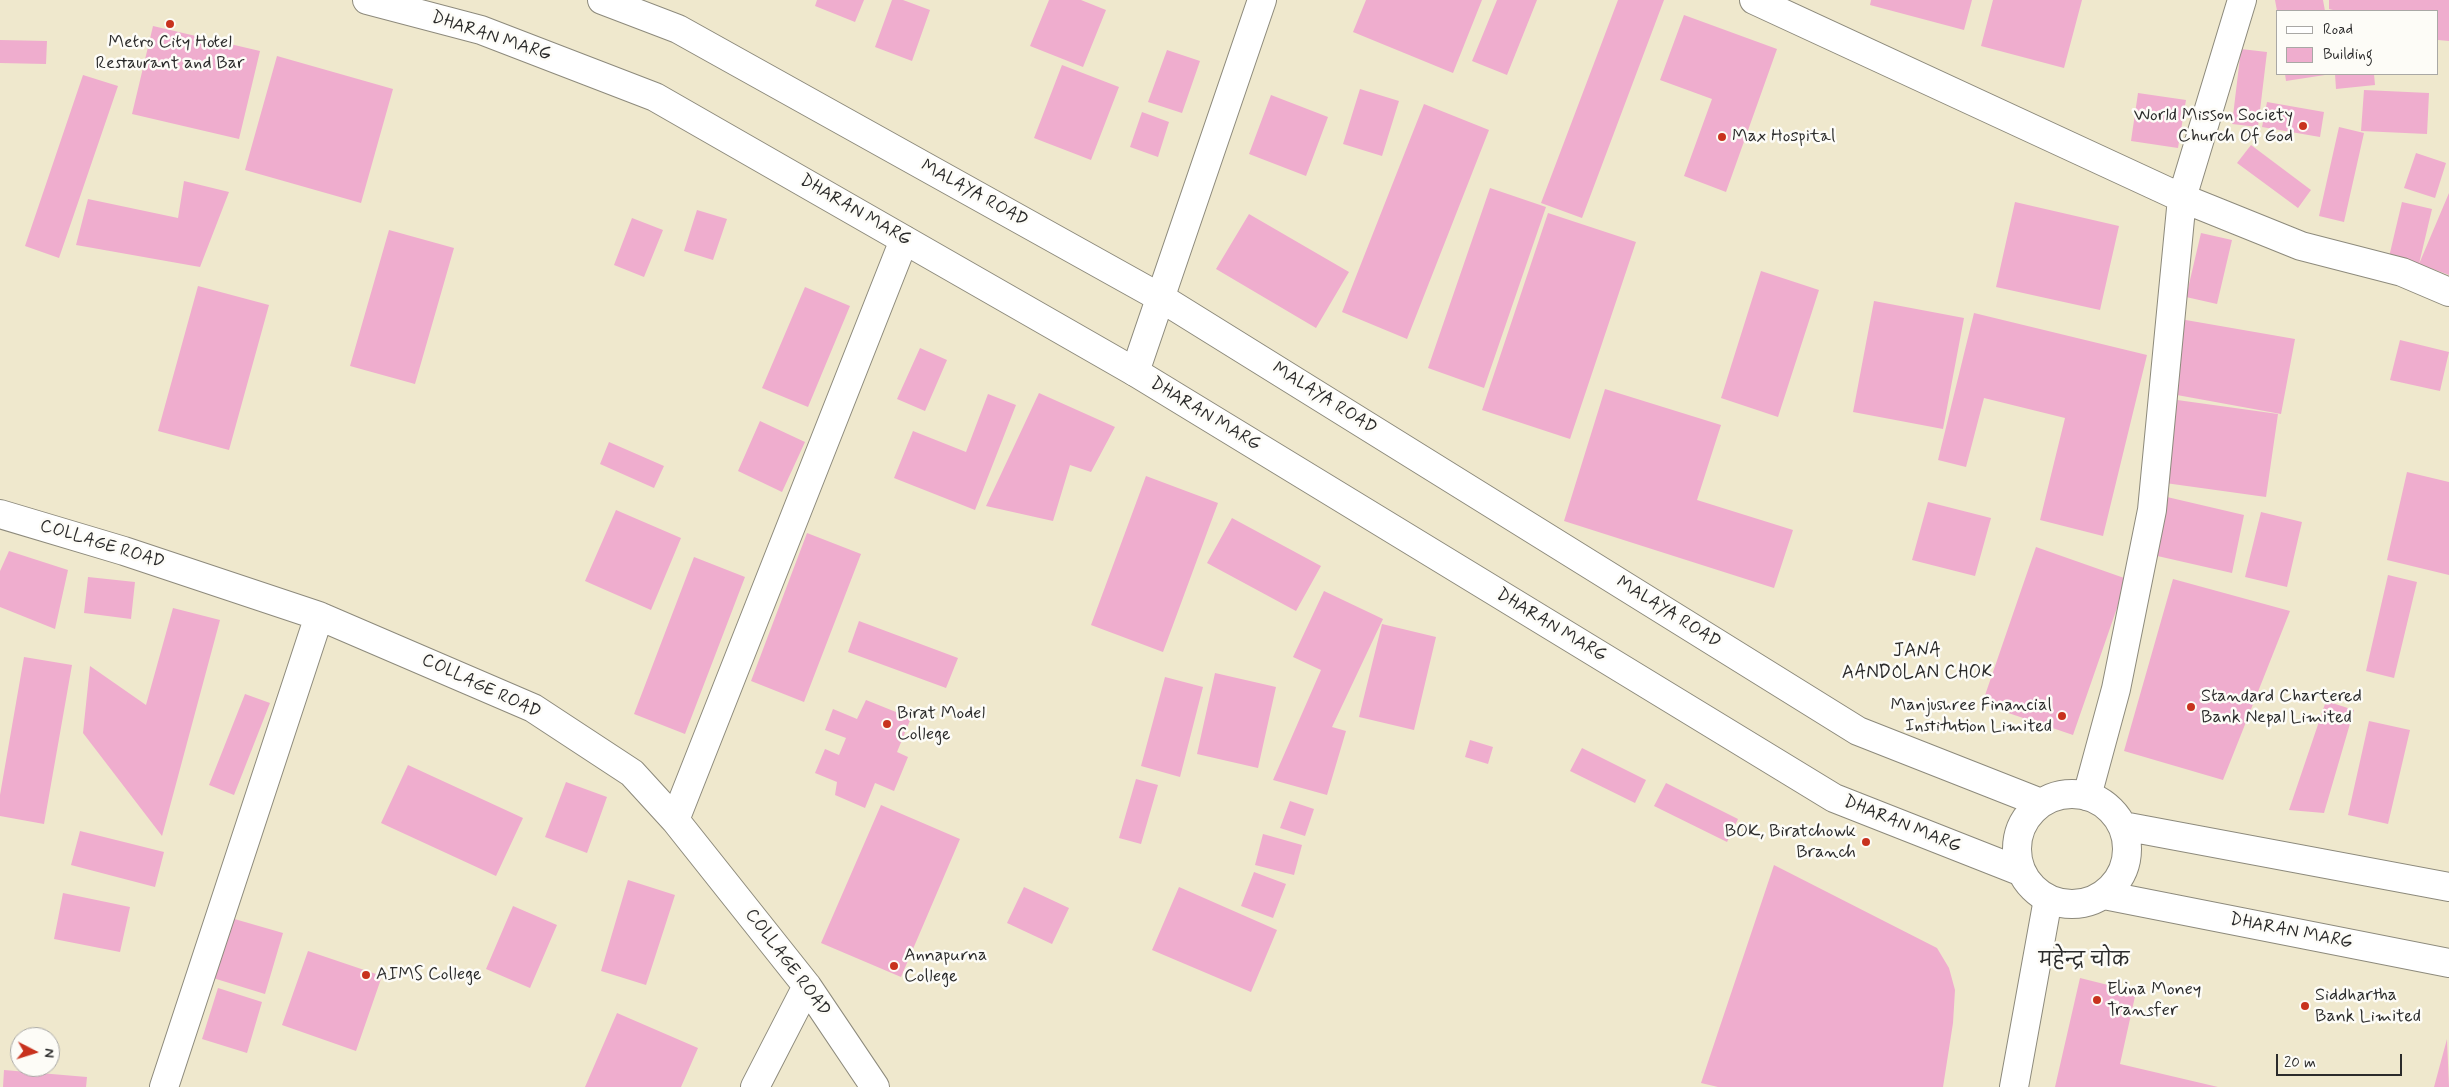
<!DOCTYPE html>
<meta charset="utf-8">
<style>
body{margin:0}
#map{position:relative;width:2449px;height:1087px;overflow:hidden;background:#efe8cd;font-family:Mynerve,sans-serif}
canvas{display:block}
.legend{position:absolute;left:2276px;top:10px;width:162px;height:65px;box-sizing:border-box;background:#fdfcf7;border:1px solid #a9a8a5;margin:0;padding:6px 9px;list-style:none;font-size:15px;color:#2b2b2b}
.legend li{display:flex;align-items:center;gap:10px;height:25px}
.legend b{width:25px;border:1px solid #a9a8a5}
.north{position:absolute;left:10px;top:1027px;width:50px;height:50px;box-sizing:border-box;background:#fdfcf7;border:1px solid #a9a8a5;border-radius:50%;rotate:95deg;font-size:14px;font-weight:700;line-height:20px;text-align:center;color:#2b2b2b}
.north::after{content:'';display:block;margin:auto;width:18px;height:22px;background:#c8321e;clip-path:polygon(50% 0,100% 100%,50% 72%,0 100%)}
.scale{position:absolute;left:2276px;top:1054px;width:126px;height:22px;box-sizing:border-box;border:2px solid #2b2b2b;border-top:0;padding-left:6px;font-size:15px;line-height:18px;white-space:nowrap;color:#2b2b2b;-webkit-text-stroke:4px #fdfcf7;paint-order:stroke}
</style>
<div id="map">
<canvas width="2449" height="1087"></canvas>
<ul class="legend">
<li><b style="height:6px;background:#fff"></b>Road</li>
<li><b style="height:14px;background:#efadce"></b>Building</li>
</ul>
<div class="north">N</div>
<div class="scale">20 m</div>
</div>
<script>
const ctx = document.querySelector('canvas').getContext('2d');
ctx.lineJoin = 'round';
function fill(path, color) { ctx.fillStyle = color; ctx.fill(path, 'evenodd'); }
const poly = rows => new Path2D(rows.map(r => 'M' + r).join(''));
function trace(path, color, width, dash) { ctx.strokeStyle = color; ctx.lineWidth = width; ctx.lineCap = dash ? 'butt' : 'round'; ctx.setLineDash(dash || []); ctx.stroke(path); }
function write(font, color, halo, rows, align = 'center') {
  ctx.font = font + ' Mynerve,"Playpen Sans Deva",sans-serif'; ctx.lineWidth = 5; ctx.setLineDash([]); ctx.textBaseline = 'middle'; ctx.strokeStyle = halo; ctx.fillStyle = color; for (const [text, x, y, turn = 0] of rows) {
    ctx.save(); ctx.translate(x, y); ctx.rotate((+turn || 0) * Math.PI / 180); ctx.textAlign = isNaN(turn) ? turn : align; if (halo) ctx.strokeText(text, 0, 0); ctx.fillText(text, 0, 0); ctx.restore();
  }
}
const building = poly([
 [817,0,864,0,855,22,815,6],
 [892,0,903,0,930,10,912,61,875,47],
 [1049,0,1081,0,1106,10,1083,67,1030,46],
 [1366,0,1482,0,1453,73,1353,32],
 [1497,0,1537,0,1507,75,1472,61],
 [1618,0,1664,0,1582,218,1541,203],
 [1871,0,1972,0,1964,30,1870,5],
 [1993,0,2082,0,2064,68,1981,46],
 [2275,0,2323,0,2325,11,2277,11],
 [2329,0,2449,0,2449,41,2438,40,2438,11,2337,11,2329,9],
 [1684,15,1777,49,1726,192,1684,176,1712,99,1660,80],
 [153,26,260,51,239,139,132,114],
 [0,40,47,41,46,64,0,63],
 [2241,49,2267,52,2258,127,2232,124],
 [1167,50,1200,61,1182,113,1148,102],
 [277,56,393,89,361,203,245,170],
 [1062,65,1119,87,1091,160,1034,138],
 [2285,74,2325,74,2325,75,2286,81],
 [2335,74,2374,74,2375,85,2336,89],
 [83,75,118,86,59,258,25,246],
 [1360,89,1399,101,1382,156,1343,144],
 [2364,90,2429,93,2427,134,2361,131],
 [2138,93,2186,100,2178,148,2131,141],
 [1271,95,1328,117,1306,176,1249,154],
 [2267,102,2324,112,2320,137,2262,127],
 [1424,104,1489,130,1407,339,1342,312],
 [1142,112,1169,122,1158,157,1130,147],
 [2339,127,2364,133,2344,222,2319,216],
 [2251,145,2311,190,2298,208,2237,163],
 [2416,153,2446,163,2435,198,2404,188],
 [184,181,229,192,200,267,76,245,88,199,178,218],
 [1490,188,1546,207,1484,388,1428,368],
 [2449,193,2449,275,2419,264,2389,257,2402,202,2432,209,2419,264],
 [2015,202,2119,226,2100,310,1996,287],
 [697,210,727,219,713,260,684,251],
 [1548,213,1636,242,1570,439,1482,410],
 [1249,214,1349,272,1316,328,1216,269],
 [632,218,663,230,644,277,614,265],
 [389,230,454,248,415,384,350,366],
 [2201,233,2232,240,2217,304,2186,297],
 [1761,271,1819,290,1778,417,1721,398],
 [198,286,269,305,229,450,158,431],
 [805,287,850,306,808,407,762,388],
 [1874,301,1964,318,1943,429,1853,412],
 [1974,313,2147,355,2103,536,2040,520,2065,418,1984,398,1966,467,1938,460],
 [2180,319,2295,339,2281,414,2166,393],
 [2400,340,2449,352,2440,391,2390,380],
 [920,348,947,360,925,411,897,399],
 [1605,389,1721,425,1697,500,1793,530,1774,588,1564,521],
 [1039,393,1115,427,1091,472,1070,465,1053,521,986,506],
 [988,394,1016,405,975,510,894,478,913,431,966,452],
 [2170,399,2278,414,2266,497,2158,482],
 [760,421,805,442,782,492,738,471],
 [609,442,664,466,654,488,600,464],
 [2407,472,2449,482,2449,575,2387,560],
 [1146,476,1218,503,1163,652,1091,625],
 [2167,497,2244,515,2232,573,2153,555],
 [1928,502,1991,518,1975,576,1912,560],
 [616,510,681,538,651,610,585,581],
 [2261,512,2302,522,2287,587,2245,577],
 [1232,518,1321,566,1296,611,1207,563],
 [807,533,861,554,804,702,751,681],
 [2036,547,2127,579,2073,735,1982,704],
 [9,551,68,570,55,629,0,607,0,571],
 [694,557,745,577,685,734,634,714],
 [2388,575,2417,582,2394,678,2366,671],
 [88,577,135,582,131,619,84,613],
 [2173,579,2290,611,2223,780,2124,751],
 [1324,591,1383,619,1332,727,1346,731,1327,795,1273,780,1321,670,1293,657],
 [173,608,220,620,162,836,83,733,90,666,146,705],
 [859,621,958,658,946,688,848,652],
 [1382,624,1436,637,1414,730,1359,717],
 [24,657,72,665,44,824,0,816,0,795],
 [1215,673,1276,687,1258,768,1197,754],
 [1165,677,1203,687,1180,777,1141,766],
 [245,694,270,703,234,795,209,785],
 [866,700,911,718,897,752,908,757,894,791,875,783,865,808,835,795,837,782,815,773,825,749,839,755,846,738,825,730,833,709,857,719],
 [2326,701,2354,710,2324,813,2289,810],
 [2369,721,2410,730,2388,824,2348,815],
 [1470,740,1493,747,1488,764,1465,757],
 [1582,748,1646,780,1635,803,1570,771],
 [408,765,523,818,496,876,381,823],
 [1136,779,1158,785,1141,844,1119,838],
 [566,782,607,797,587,853,545,837],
 [1666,783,1738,819,1727,842,1654,806],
 [1290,801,1314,809,1305,836,1280,828],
 [881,805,960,839,901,977,821,943],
 [80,831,164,852,155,887,71,865],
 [1263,834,1302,845,1294,875,1255,865],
 [1774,865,1937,948,1949,968,1955,990,1953,1023,1943,1087,1718,1087,1701,1083],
 [1254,872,1286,884,1273,918,1241,906],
 [628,880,675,895,646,985,601,971],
 [1024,887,1069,908,1052,944,1007,923],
 [1179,887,1277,930,1251,992,1152,950],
 [63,893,130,907,120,952,54,939],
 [513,906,557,925,530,988,486,969],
 [231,918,283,933,265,994,213,978],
 [308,951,382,976,356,1051,282,1025],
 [2080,978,2136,992,2120,1064,2218,1087,2055,1087],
 [218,988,262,1002,247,1053,202,1039],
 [617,1013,698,1048,681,1087,585,1087],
 [2447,1039,2449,1087,2434,1087],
 [4,1070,87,1077,86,1087,3,1087]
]);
const minor = poly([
 [1754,0,2182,198,2301,246,2402,272,2449,292],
 [1135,372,1262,0],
 [0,514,124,551,319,616,533,708,632,773,675,820,807,986,875,1087],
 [2087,796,2116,689,2152,510,2182,198,2242,0],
 [675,820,904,240],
 [164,1087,319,616],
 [755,1087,807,986],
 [2014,1087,2048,899]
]);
const major = poly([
 [367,0,481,30,655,97,1135,372,1834,798,2022,872],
 [602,0,678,29,1161,298,1858,731,2041,803],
 '2017 849a55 55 0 1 1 110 0a55 55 0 1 1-110 0Z',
 [2123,826,2449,887],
 [2104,895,2449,963]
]);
const markers = [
 [170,24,5,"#c8321e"],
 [2303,126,5,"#c8321e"],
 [1722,137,5,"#c8321e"],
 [2191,707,5,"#c8321e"],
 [2062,716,5,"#c8321e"],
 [887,724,5,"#c8321e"],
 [1866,842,5,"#c8321e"],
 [894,966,5,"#c8321e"],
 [366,975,5,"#c8321e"],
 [2097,1000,5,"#c8321e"],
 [2305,1006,5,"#c8321e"]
];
const streetNames = [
 ["DHARAN MARG",491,37,18],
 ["MALAYA ROAD",974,194,29],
 ["DHARAN MARG",855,211,30],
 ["MALAYA ROAD",1324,399,32],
 ["DHARAN MARG",1205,415,31],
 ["COLLAGE ROAD",102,545,17],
 ["MALAYA ROAD",1668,613,32],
 ["DHARAN MARG",1551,626,31],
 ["COLLAGE ROAD",481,687,25],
 ["DHARAN MARG",1902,825,22],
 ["DHARAN MARG",2291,932,11],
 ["COLLAGE ROAD",787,963,53]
];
const poiNames = [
 ["Metro City Hotel",170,43,"center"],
 ["Restaurant and Bar",170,64,"center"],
 ["World Misson Society",2293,116,"right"],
 ["Church Of God",2293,137,"right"],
 ["Max Hospital",1732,137],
 ["Standard Chartered",2201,697],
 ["Bank Nepal Limited",2201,718],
 ["Manjushree Financial",2052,706,"right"],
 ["Institution Limited",2052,727,"right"],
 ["Birat Model",897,714],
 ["College",897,735],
 ["BOK, Biratchowk",1856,832,"right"],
 ["Branch",1856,853,"right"],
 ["Annapurna",904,956],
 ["College",904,977],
 ["AIMS College",376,975],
 ["Elina Money",2107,990],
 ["Transfer",2107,1011],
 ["Siddhartha",2315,996],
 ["Bank Limited",2315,1017]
];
const neighbourhoodNames = [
 ["JANA",1917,652],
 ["AANDOLAN CHOK",1917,674],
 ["महेन्द्र चोक",2084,962]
];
fill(building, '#efadce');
trace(minor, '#8d8a7c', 30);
trace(major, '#8d8a7c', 30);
trace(minor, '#fff', 28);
trace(major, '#fff', 28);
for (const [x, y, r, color] of markers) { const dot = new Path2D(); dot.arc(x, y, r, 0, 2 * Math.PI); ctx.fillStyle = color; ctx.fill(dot); trace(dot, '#fdfcf7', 2); }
write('18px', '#2b2b2b', '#fdfcf7', streetNames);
write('18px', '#2b2b2b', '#fdfcf7', poiNames, 'left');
write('19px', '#2b2b2b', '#fdfcf7', neighbourhoodNames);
</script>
